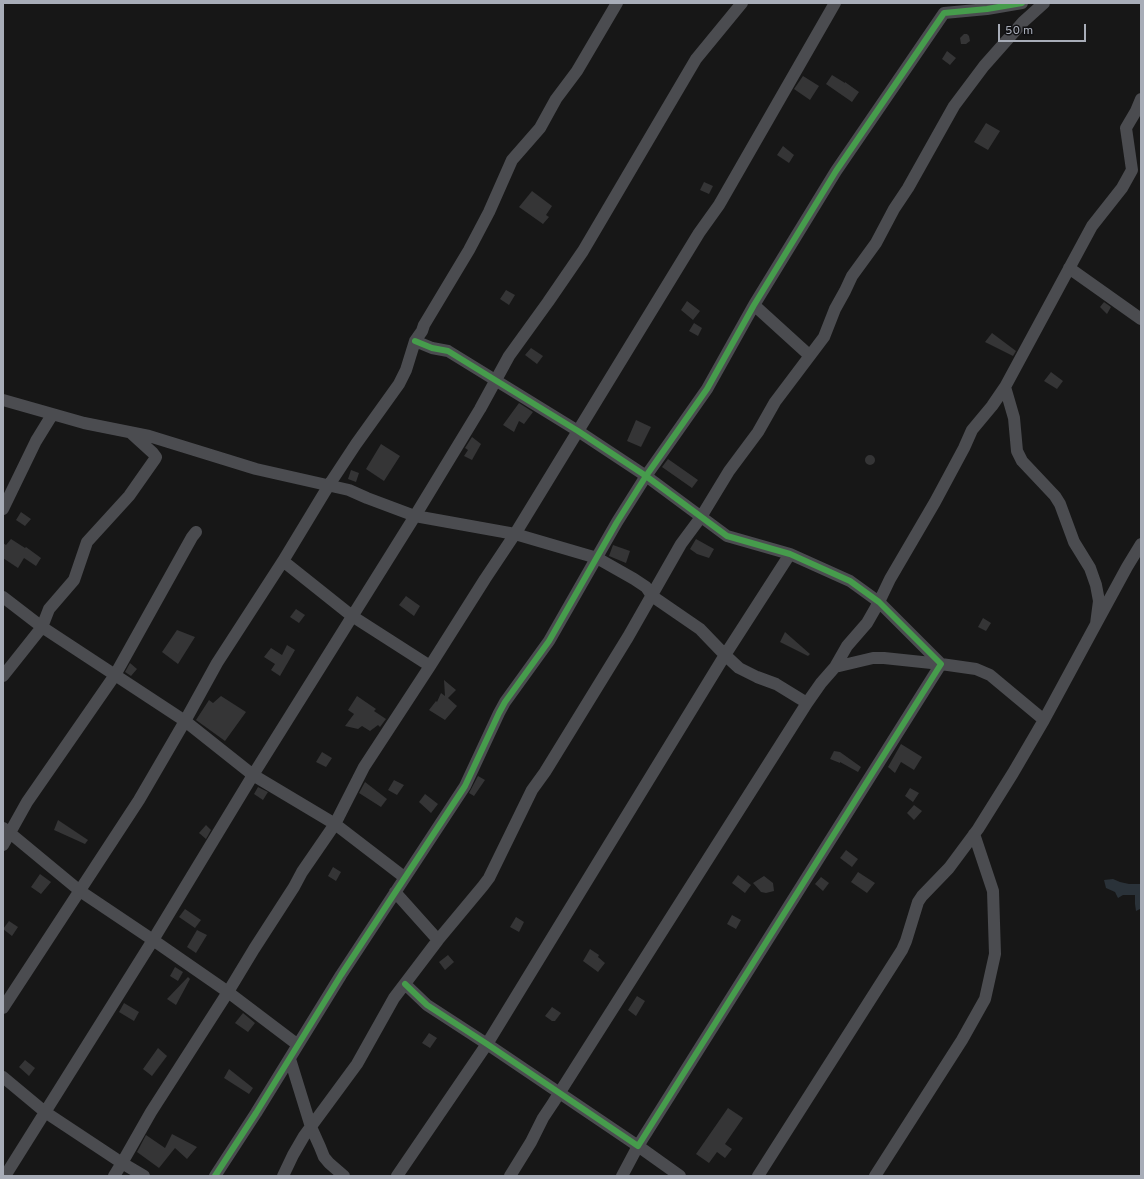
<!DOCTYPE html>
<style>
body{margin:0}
#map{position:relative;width:1144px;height:1179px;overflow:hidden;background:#171717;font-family:Overpass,sans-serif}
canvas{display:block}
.frame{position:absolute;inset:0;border:4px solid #a8adb8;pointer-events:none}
.scale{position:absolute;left:998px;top:24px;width:88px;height:18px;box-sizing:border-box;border:2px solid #a8adb8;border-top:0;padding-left:5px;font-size:12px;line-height:14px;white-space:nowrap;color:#a8adb8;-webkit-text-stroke:3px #111113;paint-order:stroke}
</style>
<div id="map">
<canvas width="1144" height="1179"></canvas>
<div class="frame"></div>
<div class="scale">50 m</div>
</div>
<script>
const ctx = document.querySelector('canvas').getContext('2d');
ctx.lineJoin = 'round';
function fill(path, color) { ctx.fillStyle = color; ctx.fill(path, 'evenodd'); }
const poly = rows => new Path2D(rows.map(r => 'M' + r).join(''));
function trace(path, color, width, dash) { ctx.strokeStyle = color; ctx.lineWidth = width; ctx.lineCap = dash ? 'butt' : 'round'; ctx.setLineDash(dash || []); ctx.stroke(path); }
const water = poly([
 [1113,879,1120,882,1129,884,1141,884,1140,909,1136,911,1135,904,1135,895,1123,895,1118,898,1115,892,1106,888,1104,880]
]);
const building = poly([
 [964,34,967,34,969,36,970,41,966,44,961,44,960,38],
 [947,51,956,58,950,65,942,59],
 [832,75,845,83,845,82,859,92,852,102,826,84],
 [803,76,819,86,810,100,794,89],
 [986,123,1000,131,988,150,974,142],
 [783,146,794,155,789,163,777,155],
 [704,182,713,186,709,194,700,190],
 [532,191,552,206,546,215,549,217,543,224,519,207],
 [506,290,515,295,509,305,500,299],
 [687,301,700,311,693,320,681,310],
 [1104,302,1111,307,1107,314,1100,307],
 [694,323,702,328,698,336,689,331],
 [992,333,1016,351,1013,356,985,342],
 [531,348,543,356,537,364,525,355],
 [1051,372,1063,381,1057,389,1044,381],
 [519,403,533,412,524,424,519,421,514,432,503,425],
 [636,420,651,427,641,447,627,441],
 [472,437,481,444,472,460,464,456,468,450,465,448],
 [381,444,400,456,384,481,366,469],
 '865 460a5 5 0 1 1 10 0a5 5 0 1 1-10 0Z',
 [668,459,698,480,692,488,662,467],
 [351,470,359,473,356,482,348,479],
 [21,512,31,519,25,526,16,520],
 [11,539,25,548,26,547,41,558,36,566,24,558,18,568,3,558,3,543,6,545],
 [696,539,714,549,709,558,697,554,690,549],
 [613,545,630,551,626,563,609,556],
 [406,596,420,606,414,616,399,605],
 [296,609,305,615,299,623,290,617],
 [983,618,991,623,986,631,978,627],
 [177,630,195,637,178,664,162,652],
 [785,632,810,654,808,656,780,642],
 [287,645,295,650,280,676,271,670,275,664,264,657,271,648,282,655],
 [130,663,137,669,131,676,125,672],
 [444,680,456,690,448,698,457,706,445,720,429,710,436,701,437,702,441,693,445,696],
 [221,696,246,712,225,741,196,720,209,700,213,703],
 [357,696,376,709,374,711,386,719,380,727,378,725,370,731,362,726,358,729,345,726,354,714,348,710],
 [901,744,922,757,914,770,901,762,895,773,888,767],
 [834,751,840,752,861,767,858,772,840,762,840,763,830,759],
 [322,752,332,758,326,767,316,762],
 [478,776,485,780,474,796,469,793],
 [394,780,404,785,397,795,388,790],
 [365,782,387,799,381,807,359,793],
 [258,787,268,792,263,800,254,794],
 [910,788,919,793,913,802,905,796],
 [425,794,438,804,431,813,419,802],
 [914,805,922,811,914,820,907,813],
 [58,820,88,840,85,844,54,830],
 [206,825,211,830,206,839,199,833],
 [846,850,858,859,852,867,840,858],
 [333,867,341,872,336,881,328,876],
 [858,872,875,883,867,893,851,882],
 [40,874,51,882,41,894,31,887],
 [738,875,751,885,745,893,732,883],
 [764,876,773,883,774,891,766,893,761,892,753,883],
 [821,877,829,883,823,891,815,884],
 [185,909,201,920,195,928,179,917],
 [732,915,741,920,736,929,727,924],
 [516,917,524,922,519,932,510,927],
 [9,921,18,927,12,936,3,929],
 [197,930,207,935,196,953,187,947],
 [590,949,599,955,598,957,605,963,598,972,583,961],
 [448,955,454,962,445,970,439,962],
 [175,967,183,972,178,981,170,976],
 [188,977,190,979,176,1005,167,999],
 [637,996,645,1001,636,1016,628,1010],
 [124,1003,139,1012,134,1021,119,1012],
 [552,1007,561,1013,555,1021,552,1021,545,1016],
 [243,1013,255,1023,248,1032,235,1023],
 [429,1033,437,1038,430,1048,422,1043],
 [158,1048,167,1056,152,1076,143,1069],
 [25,1060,35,1068,29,1076,19,1067],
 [229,1069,253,1088,249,1094,224,1078],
 [728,1108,743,1118,725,1144,732,1149,725,1158,717,1152,709,1163,696,1154],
 [172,1134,197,1147,187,1159,175,1148,159,1168,137,1152,146,1135,165,1148]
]);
const street = poly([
 [1141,99,1136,111,1126,128,1132,170,1122,188,1092,226,1005,387,1014,418,1017,451,1022,461,1055,496,1060,504,1074,542,1090,568,1096,585,1099,601,1096,624,1127,567,1141,544],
 [1069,268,1141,319],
 [754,305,809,355],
 [3,400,84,423,149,436,256,469,349,490,367,498,415,516,515,534,597,558,634,579,646,587,652,596,700,629,725,655,739,668,757,677,776,684,807,703],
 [3,509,36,441,52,415],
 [283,561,352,616,430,666],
 [3,597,42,627,185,721,253,775,335,824,404,877],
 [835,667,847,646,867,623,879,602,890,579,935,502,964,448,972,430,992,406,1005,387],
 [3,676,42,627,49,609,74,580,87,542,129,496,155,459,156,457,153,453,131,433],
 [3,828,10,833,80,891,153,940,228,992,298,1045],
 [3,845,27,802,115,675,192,537,196,532],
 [395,892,438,940],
 [405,984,427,1005,487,1044,638,1146,941,664,879,602,850,581,790,554,727,536,646,476,578,431,448,351,432,348,415,341],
 [3,1008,139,800,185,721,217,663,283,561,329,485,356,444,399,384,406,370,415,341,422,331,424,325,469,250,489,212,512,160,540,128,556,99,577,71,617,3],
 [290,1059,311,1127,320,1147,324,1157,329,1163,344,1176],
 [3,1077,45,1112,122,1163,144,1176],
 [5,1176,153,940,253,775,415,516,480,409,509,356,548,302,583,251,696,59,742,3],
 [114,1176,122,1163,151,1112,228,992,254,949,294,887,302,872,335,824,364,767,430,666,485,579,515,534,699,233,719,205,835,3],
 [215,1176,256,1113,341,975,465,786,499,713,505,702,549,641,617,522,646,476,707,389,754,305,836,171,944,13,987,9,1022,3],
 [283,1176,293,1155,304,1136,357,1064,394,998,438,940,483,886,489,878,532,790,545,772,628,637,681,544,701,517,729,471,758,432,775,402,824,337,835,309,845,291,852,276,876,243,894,209,908,188,954,106,984,66,1023,22,1044,3],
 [397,1176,487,1044,725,655,790,554],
 [510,1176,531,1142,543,1118,553,1103,807,703,821,683,835,667,873,658,884,658,941,664,976,669,990,675,1044,720],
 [622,1176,638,1146,680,1176],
 [758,1176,902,950,906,941,918,902,922,896,949,868,978,829,1013,773,1044,720,1096,624],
 [875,1176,962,1040,985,999,995,954,993,891,974,834]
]);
const cycleway = poly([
 [405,984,427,1005,487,1044,638,1146,941,664,879,602,850,581,790,554,727,536,646,476,578,431,448,351,432,348,415,341],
 [215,1176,256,1113,341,975,465,786,499,713,505,702,549,641,617,522,646,476,707,389,754,305,836,171,944,13,987,9,1022,3]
]);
fill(water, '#2a3239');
fill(building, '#353536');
trace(street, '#4b4c50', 12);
trace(cycleway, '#469c4c', 6);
</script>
